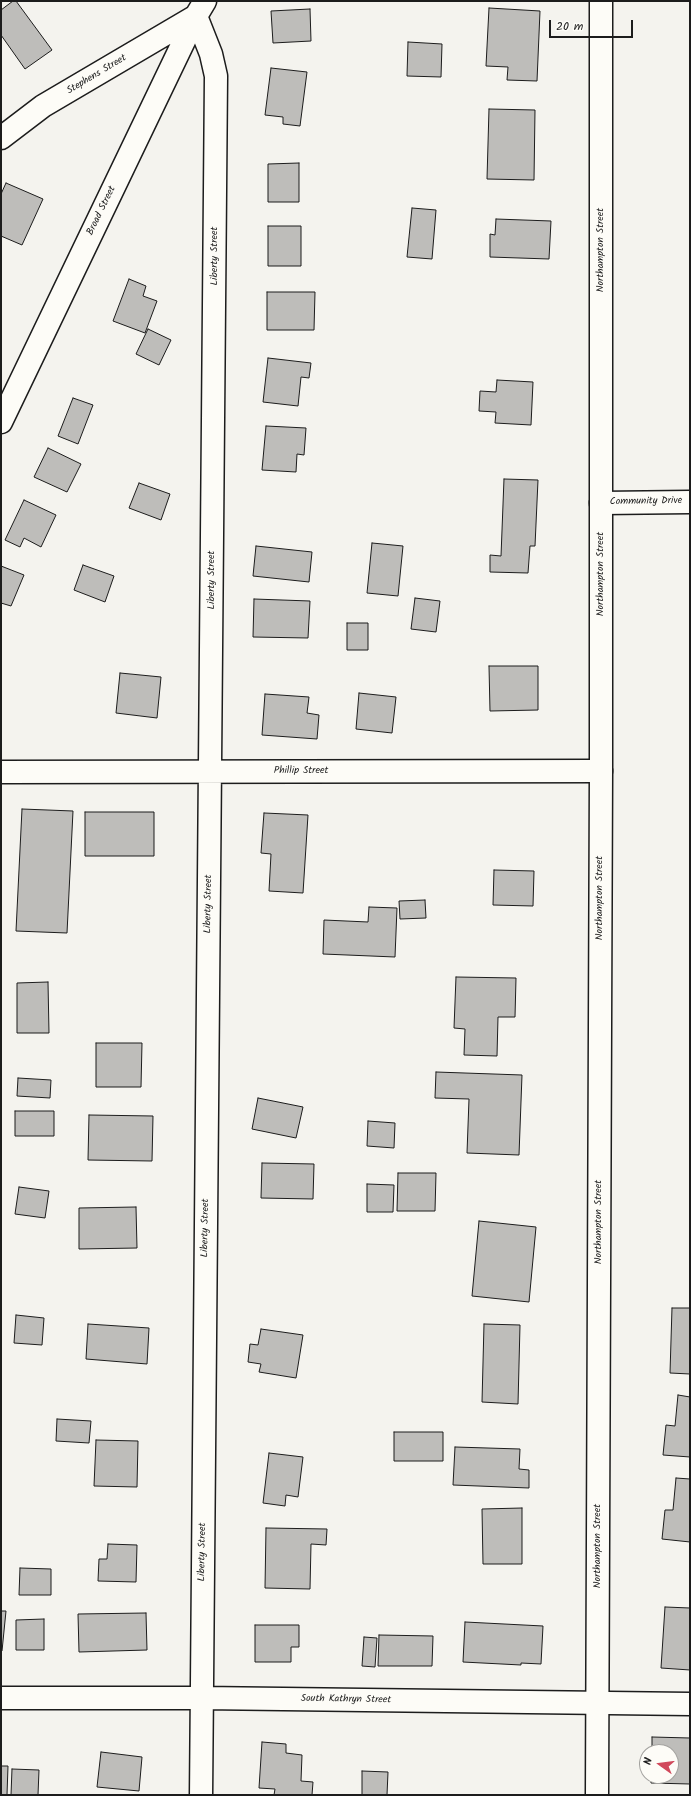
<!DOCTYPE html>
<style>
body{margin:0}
#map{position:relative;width:691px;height:1796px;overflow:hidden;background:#f4f3ee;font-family:Kalam,sans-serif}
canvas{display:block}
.frame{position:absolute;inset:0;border:2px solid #1c1c1c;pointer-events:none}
.north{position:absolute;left:639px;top:1744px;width:40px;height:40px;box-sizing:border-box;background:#fdfcf7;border:1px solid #a3a29f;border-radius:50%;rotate:284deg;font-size:11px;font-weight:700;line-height:16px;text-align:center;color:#1c1c1c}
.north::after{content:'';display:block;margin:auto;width:14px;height:18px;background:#d1495b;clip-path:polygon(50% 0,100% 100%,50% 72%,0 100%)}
.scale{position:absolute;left:549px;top:20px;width:84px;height:18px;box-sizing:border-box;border:2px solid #1c1c1c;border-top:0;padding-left:5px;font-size:12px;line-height:14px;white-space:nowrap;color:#1c1c1c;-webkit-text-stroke:3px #fdfcf7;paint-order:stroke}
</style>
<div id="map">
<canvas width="691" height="1796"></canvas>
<div class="frame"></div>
<div class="north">N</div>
<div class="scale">20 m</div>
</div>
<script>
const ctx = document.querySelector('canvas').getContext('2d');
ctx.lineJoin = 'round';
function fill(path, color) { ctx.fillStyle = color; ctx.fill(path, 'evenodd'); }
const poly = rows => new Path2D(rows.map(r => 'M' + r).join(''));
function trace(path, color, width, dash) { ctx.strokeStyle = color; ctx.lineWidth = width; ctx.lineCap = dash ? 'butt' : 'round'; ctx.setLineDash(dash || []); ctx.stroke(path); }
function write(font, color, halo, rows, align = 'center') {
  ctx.font = font + ' Kalam,sans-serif'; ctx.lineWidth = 3; ctx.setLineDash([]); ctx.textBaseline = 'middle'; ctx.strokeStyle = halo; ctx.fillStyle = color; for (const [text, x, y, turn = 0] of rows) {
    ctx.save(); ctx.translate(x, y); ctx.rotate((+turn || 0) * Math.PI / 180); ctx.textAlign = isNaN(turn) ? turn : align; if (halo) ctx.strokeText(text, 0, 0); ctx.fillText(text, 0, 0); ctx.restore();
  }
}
const building = poly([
 [13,1,16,1,52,50,25,69,1,35,1,10,13,1],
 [489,8,540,11,537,81,507,80,508,67,486,66,489,8],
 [310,9,311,41,273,43,271,11,310,9],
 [408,42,442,44,441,77,407,76,408,42],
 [271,68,307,72,300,126,283,124,283,117,265,115,271,68],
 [489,109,535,110,534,180,487,179,489,109],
 [299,163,299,202,268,202,268,164,299,163],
 [6,183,43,199,22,245,1,236,1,194,6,183],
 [412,208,436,210,432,259,407,257,412,208],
 [496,219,551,221,549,259,490,257,490,234,495,235,496,219],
 [268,226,301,226,301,266,268,266,268,226],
 [129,279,146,286,143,296,157,301,145,333,113,321,129,279],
 [267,292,315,292,314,330,267,330,267,292],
 [148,329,171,340,159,365,136,354,148,329],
 [268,358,311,363,309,378,301,377,298,406,263,402,268,358],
 [497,380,533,382,531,425,495,423,496,412,479,411,480,391,496,392,497,380],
 [73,398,93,405,78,444,58,436,73,398],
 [266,426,306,428,304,455,297,454,296,472,262,470,266,426],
 [48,448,81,464,67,492,34,477,48,448],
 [504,479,538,480,535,546,530,546,528,573,490,572,490,555,501,556,504,479],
 [139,483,170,494,161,520,129,508,139,483],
 [24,500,56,515,41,547,24,538,20,547,5,540,24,500],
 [372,543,403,546,398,596,367,593,372,543],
 [256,546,312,552,309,582,253,576,256,546],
 [83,565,114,576,105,602,74,590,83,565],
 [1,566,24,575,11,606,1,603,1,566],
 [415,598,440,601,436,632,411,629,415,598],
 [254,599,310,601,308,638,253,637,254,599],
 [347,623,368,623,368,650,347,650,347,623],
 [489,666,538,666,538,710,490,711,489,666],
 [120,673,161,677,157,718,116,713,120,673],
 [359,693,396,697,392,733,356,729,359,693],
 [265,694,309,697,307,713,319,715,317,739,262,735,265,694],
 [22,809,73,811,67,933,16,931,22,809],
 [85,812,154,812,154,856,85,856,85,812],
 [264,813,308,815,303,893,269,891,271,854,261,853,264,813],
 [494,870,534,871,533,906,493,905,494,870],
 [425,900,426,918,400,919,399,901,425,900],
 [369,907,397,908,395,957,323,954,324,920,368,922,369,907],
 [456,977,516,978,515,1017,498,1017,497,1056,464,1055,465,1029,454,1028,456,977],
 [48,982,49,1033,17,1033,17,983,48,982],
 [96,1043,142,1043,141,1087,96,1087,96,1043],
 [436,1072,522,1075,519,1155,467,1153,469,1099,435,1098,436,1072],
 [18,1078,51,1080,50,1098,17,1096,18,1078],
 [258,1098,303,1107,296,1138,252,1129,258,1098],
 [15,1111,54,1111,54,1136,15,1136,15,1111],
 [89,1115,153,1116,152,1161,88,1160,89,1115],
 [368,1121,395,1123,394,1148,367,1146,368,1121],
 [262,1163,314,1164,313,1199,261,1198,262,1163],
 [398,1173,436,1173,435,1211,397,1211,398,1173],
 [367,1184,394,1185,393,1212,367,1212,367,1184],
 [19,1187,49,1191,45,1218,15,1214,19,1187],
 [136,1207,137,1248,79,1249,79,1208,136,1207],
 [479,1221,536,1227,529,1302,472,1296,479,1221],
 [672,1308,690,1308,690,1374,670,1373,672,1308],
 [16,1315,44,1318,42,1345,14,1343,16,1315],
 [88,1324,149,1328,147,1364,86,1359,88,1324],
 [484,1324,520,1325,518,1404,482,1402,484,1324],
 [261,1329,303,1335,296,1378,259,1372,261,1364,248,1362,250,1344,258,1345,261,1329],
 [678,1395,690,1397,690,1457,663,1455,666,1425,675,1426,678,1395],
 [57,1419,91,1421,89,1443,56,1441,57,1419],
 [394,1432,443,1432,443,1461,394,1461,394,1432],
 [96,1440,138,1441,137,1487,94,1486,96,1440],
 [455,1447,520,1449,519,1469,529,1470,529,1488,453,1485,455,1447],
 [269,1453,303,1457,298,1497,286,1495,285,1506,263,1503,269,1453],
 [676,1478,690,1479,690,1542,662,1539,665,1510,673,1510,676,1478],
 [522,1508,522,1564,483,1564,482,1509,522,1508],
 [266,1528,327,1529,326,1545,311,1544,310,1589,265,1588,266,1528],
 [108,1544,137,1545,136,1582,98,1581,99,1559,107,1559,108,1544],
 [20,1568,51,1569,51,1595,19,1595,20,1568],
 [665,1607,690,1608,690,1670,661,1668,665,1607],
 [1,1611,6,1611,2,1651,1,1651,1,1611],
 [146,1613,147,1650,79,1652,78,1614,146,1613],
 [44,1619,44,1650,16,1650,16,1620,44,1619],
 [465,1622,543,1626,541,1664,521,1663,521,1665,463,1662,465,1622],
 [255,1625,299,1625,299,1647,291,1647,291,1662,255,1662,255,1625],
 [379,1635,433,1636,432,1666,378,1666,379,1635],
 [364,1637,377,1638,375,1667,362,1666,364,1637],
 [652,1737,690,1738,690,1784,651,1783,651,1776,671,1776,671,1752,652,1752,652,1737],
 [262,1742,286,1744,286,1753,302,1755,301,1781,313,1782,312,1795,274,1795,275,1789,259,1788,262,1742],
 [101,1752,142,1757,139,1791,97,1787,101,1752],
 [1,1766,8,1766,7,1795,1,1795,1,1766],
 [12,1769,39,1770,38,1795,11,1795,12,1769],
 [362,1771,388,1772,387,1795,362,1795,362,1771]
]);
const minor = poly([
 [1,138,43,106,196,16,211,54,216,76,201,1795],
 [1,422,196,16,205,1],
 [601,503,690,502],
 [1,772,601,771],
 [1,1698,202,1698,690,1704]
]);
const tertiary = poly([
 [597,1795,601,771,601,1]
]);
const streetNames = [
 ["Stephens Street",97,75,-31],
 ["Broad Street",102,211,-64],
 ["Northampton Street",601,250,-90],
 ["Liberty Street",215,256,-90],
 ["Community Drive",646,502,-1],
 ["Northampton Street",601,574,-90],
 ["Liberty Street",212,580,-90],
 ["Phillip Street",301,771],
 ["Northampton Street",600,898,-90],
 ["Liberty Street",209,904,-89],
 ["Northampton Street",599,1222,-90],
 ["Liberty Street",206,1228,-89],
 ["Northampton Street",598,1546,-90],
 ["Liberty Street",203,1552,-89],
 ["South Kathryn Street",346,1700,1]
];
fill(building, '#bebdba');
trace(building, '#1c1c1c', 1);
trace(minor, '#1c1c1c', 25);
trace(tertiary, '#1c1c1c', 25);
trace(minor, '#fdfcf7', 22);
trace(tertiary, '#fdfcf7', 22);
write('10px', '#1c1c1c', '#fdfcf7', streetNames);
</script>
